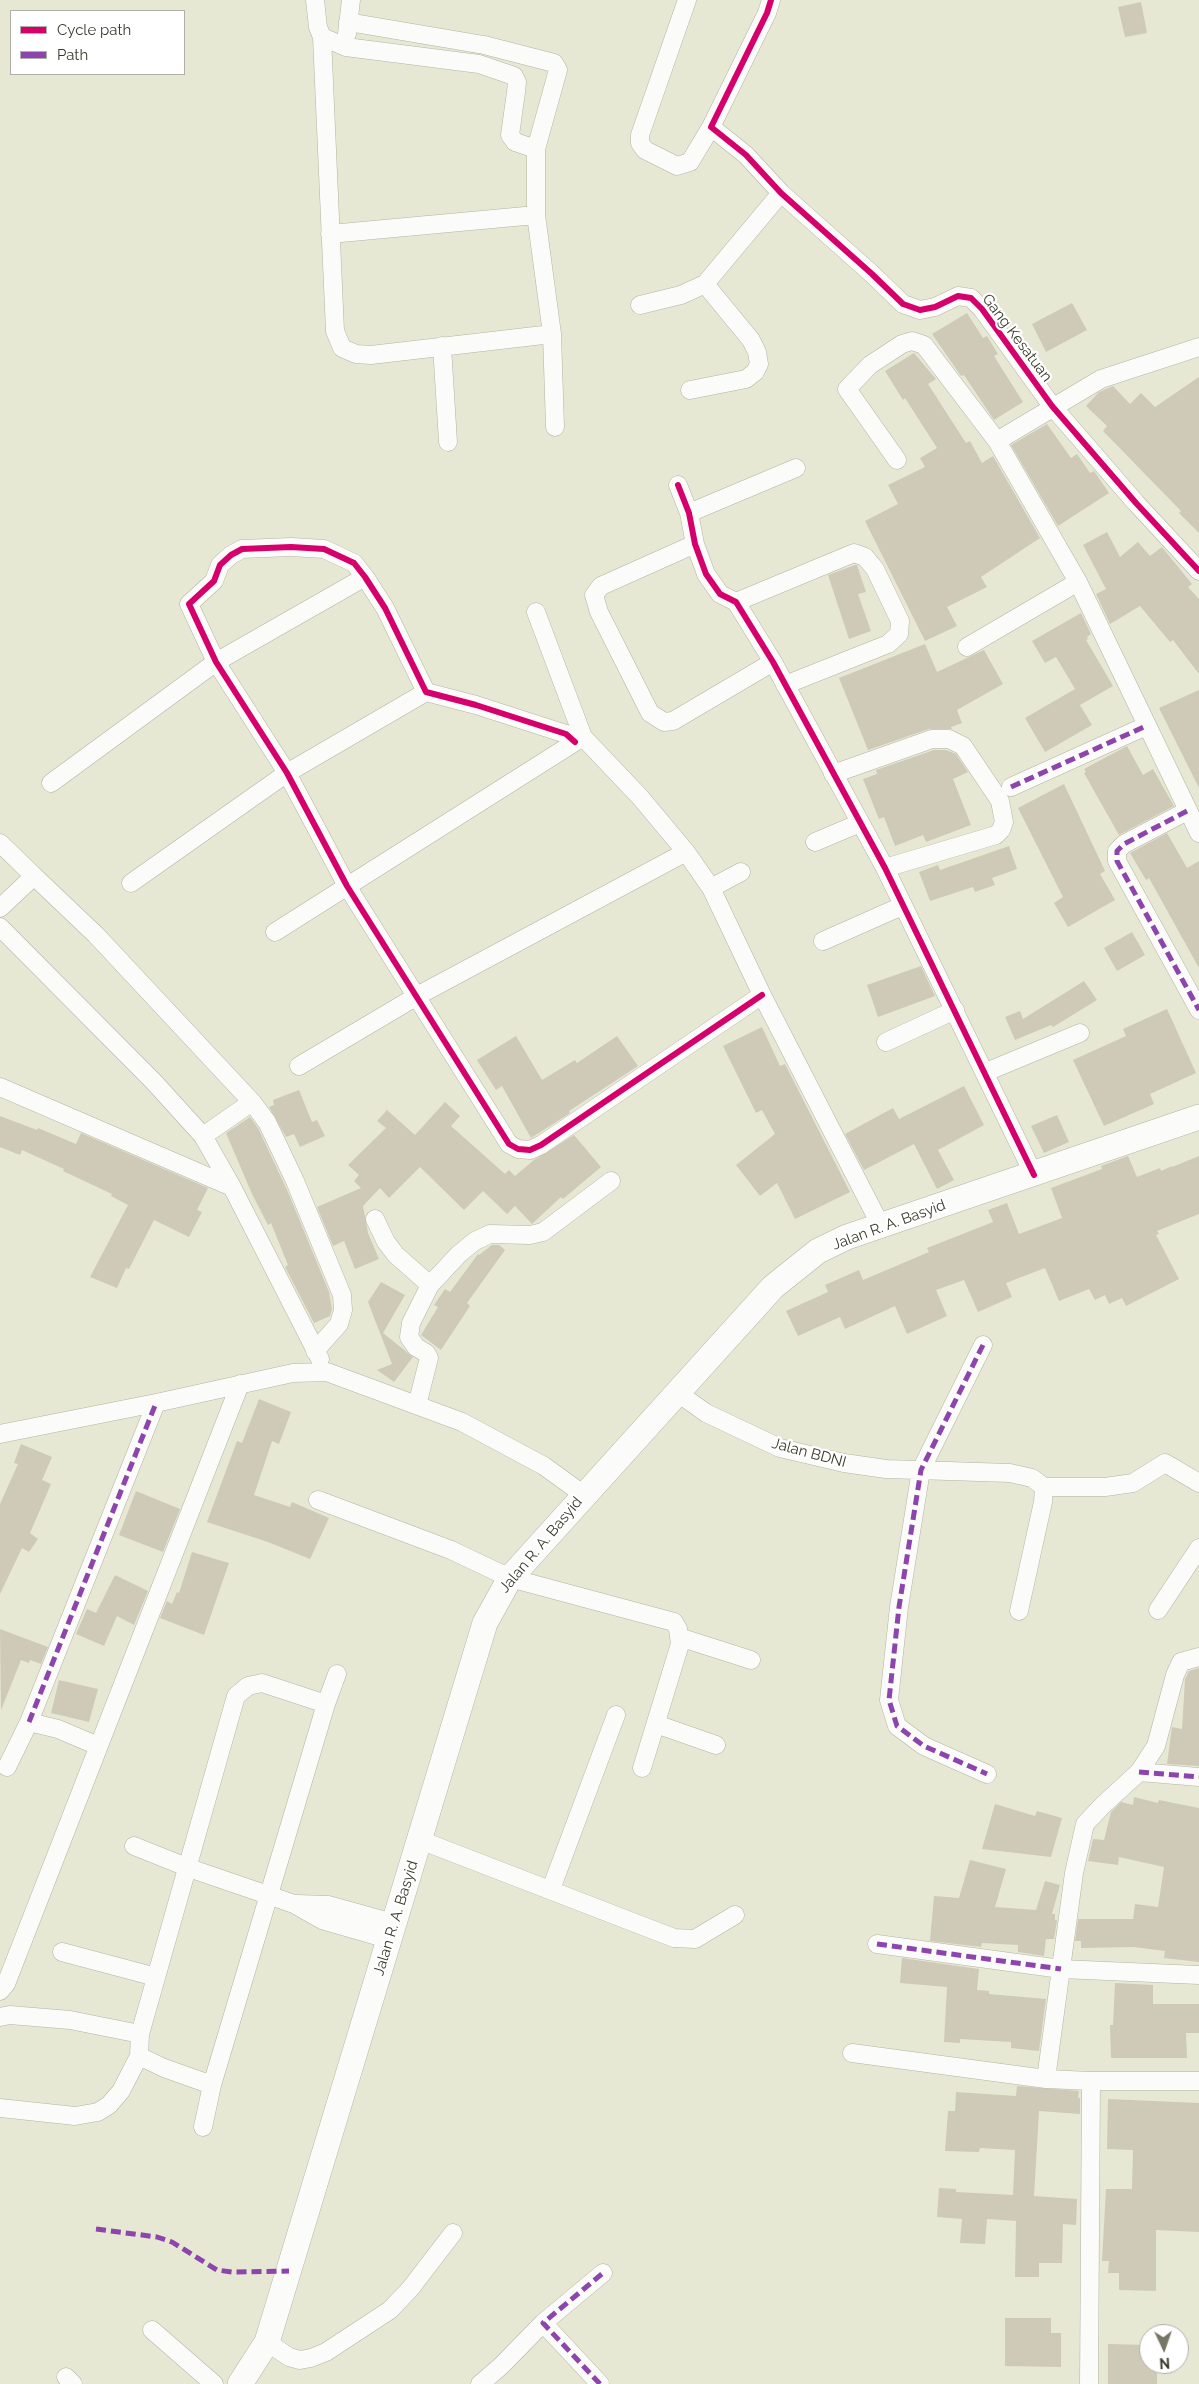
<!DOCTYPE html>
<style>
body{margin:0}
#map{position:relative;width:1199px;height:2384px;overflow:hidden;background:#e7e8d4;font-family:Raleway,sans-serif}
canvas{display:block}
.legend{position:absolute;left:10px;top:10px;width:175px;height:65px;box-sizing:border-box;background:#fff;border:1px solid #b0b0ab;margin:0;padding:6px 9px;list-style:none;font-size:15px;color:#3a3a2c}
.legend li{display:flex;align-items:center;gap:10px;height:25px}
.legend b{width:25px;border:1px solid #b0b0ab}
.north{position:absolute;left:1139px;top:2324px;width:50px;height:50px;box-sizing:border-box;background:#fff;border:1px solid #b0b0ab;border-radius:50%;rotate:177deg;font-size:14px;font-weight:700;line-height:20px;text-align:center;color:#3a3a2c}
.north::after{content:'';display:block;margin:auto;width:18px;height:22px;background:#777767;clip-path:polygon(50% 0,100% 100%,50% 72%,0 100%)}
</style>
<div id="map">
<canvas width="1199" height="2384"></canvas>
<ul class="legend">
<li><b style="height:6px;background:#d6006c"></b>Cycle path</li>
<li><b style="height:6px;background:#8e44ad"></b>Path</li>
</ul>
<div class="north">N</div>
</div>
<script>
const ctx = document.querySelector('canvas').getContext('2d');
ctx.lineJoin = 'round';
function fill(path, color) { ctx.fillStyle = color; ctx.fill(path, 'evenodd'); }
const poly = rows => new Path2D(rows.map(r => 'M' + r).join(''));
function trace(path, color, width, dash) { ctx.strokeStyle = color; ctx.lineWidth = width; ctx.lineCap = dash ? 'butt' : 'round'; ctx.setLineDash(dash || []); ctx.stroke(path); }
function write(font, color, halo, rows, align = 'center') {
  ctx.font = font + ' Raleway,sans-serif'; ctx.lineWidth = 4.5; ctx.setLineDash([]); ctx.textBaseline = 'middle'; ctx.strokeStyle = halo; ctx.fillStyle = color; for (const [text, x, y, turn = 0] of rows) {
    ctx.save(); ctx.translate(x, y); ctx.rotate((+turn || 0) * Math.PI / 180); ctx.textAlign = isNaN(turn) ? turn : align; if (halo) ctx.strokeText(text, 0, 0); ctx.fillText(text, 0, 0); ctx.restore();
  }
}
const building = poly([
 [1141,2,1147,33,1125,37,1118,7],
 [1072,303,1087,330,1046,352,1032,324],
 [967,313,983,338,987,336,998,354,994,356,1023,402,994,420,964,375,961,376,932,334],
 [914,353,936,379,928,384,966,443,970,441,982,463,993,456,1040,538,981,577,987,587,947,607,957,626,925,641,865,521,898,504,888,485,925,467,920,458,937,448,905,398,903,400,885,371],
 [1199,377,1199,533,1179,513,1181,511,1103,431,1107,426,1086,406,1099,392,1113,386,1130,404,1141,393,1155,407],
 [1047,424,1071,458,1077,454,1090,473,1094,471,1109,493,1058,526,1011,445],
 [1107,532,1120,557,1138,542,1150,556,1162,547,1192,584,1188,587,1199,599,1199,674,1173,640,1170,642,1140,606,1110,624,1096,594,1106,589,1083,545],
 [855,565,857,565,866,592,858,594,871,631,849,639,828,575],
 [1081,613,1091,634,1087,637,1088,639,1086,640,1113,686,1080,705,1092,725,1045,752,1025,718,1075,689,1056,657,1045,663,1032,641],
 [925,644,937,672,984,650,1003,684,957,710,962,723,951,727,952,729,929,729,868,750,839,678],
 [1199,690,1199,788,1159,708],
 [1127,746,1143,775,1153,769,1174,806,1119,835,1084,773,1086,772,1084,769],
 [934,750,946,750,956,754,968,772,953,779,971,825,926,842,923,835,895,846,884,817,879,819,863,779,877,774,876,770],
 [1064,784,1105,871,1100,874,1115,900,1068,927,1054,903,1063,897,1018,808],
 [1167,833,1187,868,1199,861,1199,968,1149,878,1146,880,1130,853],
 [1009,846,1017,869,992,878,995,885,975,892,973,887,930,901,919,872,938,865,940,870],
 [1132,932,1145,955,1117,971,1104,948],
 [921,966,935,996,878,1017,867,985],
 [1084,981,1097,1000,1053,1027,1051,1025,1015,1040,1005,1017,1020,1011,1023,1019],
 [1167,1009,1196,1073,1150,1094,1154,1104,1104,1126,1073,1060,1126,1036,1123,1029],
 [762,1027,780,1066,785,1064,850,1192,795,1219,777,1183,760,1196,736,1165,775,1134,762,1110,756,1113,723,1046],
 [516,1036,542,1080,575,1060,577,1063,617,1036,638,1066,569,1111,570,1113,531,1138,502,1086,496,1090,477,1060],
 [964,1086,984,1125,938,1150,954,1180,937,1189,914,1144,864,1170,845,1134,893,1108,899,1119],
 [299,1090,312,1122,317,1120,325,1136,300,1147,294,1134,286,1137,269,1107,274,1105,273,1100],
 [445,1102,460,1116,451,1126,505,1174,509,1170,515,1176,534,1160,574,1135,601,1167,563,1199,561,1197,532,1224,515,1206,507,1214,483,1191,464,1210,420,1167,389,1198,380,1188,363,1206,368,1233,379,1259,355,1269,344,1241,333,1246,317,1207,361,1188,354,1181,359,1175,348,1165,386,1128,377,1121,387,1110,415,1135],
 [1057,1115,1069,1142,1044,1153,1031,1126],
 [0,1116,37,1130,38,1128,76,1144,81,1133,208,1188,197,1210,202,1212,189,1237,154,1220,129,1269,126,1268,117,1288,90,1277,128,1205,111,1196,112,1194,63,1171,64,1169,22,1150,20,1155,0,1147],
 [250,1117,258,1128,288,1192,329,1292,332,1309,330,1316,314,1323,285,1267,288,1265,271,1223,268,1225,252,1194,226,1133],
 [1128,1156,1137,1177,1160,1168,1161,1171,1172,1166,1172,1167,1199,1156,1199,1214,1157,1231,1159,1234,1156,1235,1179,1279,1126,1306,1122,1298,1109,1304,1105,1295,1095,1300,1089,1289,1059,1301,1045,1268,1006,1283,1012,1297,978,1312,964,1280,936,1290,947,1316,907,1334,895,1306,845,1329,840,1317,798,1336,786,1311,828,1292,825,1285,859,1270,863,1280,929,1252,927,1248,993,1222,988,1210,1007,1203,1019,1234,1062,1218,1051,1188,1102,1169,1101,1166],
 [492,1245,499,1245,505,1250,467,1303,470,1306,441,1350,421,1335,438,1307,434,1305,445,1289,450,1292,478,1254,479,1255],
 [381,1282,405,1295,383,1333,413,1357,394,1382,377,1370,392,1364,368,1302],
 [259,1399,291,1412,279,1444,272,1441,254,1495,290,1507,292,1502,329,1518,310,1559,268,1542,207,1522,237,1441,242,1443],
 [21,1444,52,1457,42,1480,51,1484,30,1533,38,1539,29,1552,22,1548,0,1594,0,1504,18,1464,14,1463],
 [136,1491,180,1509,163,1552,119,1535],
 [192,1552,229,1563,204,1635,160,1618,167,1601,172,1604,177,1592,179,1593],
 [115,1575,148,1591,134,1625,117,1616,104,1646,76,1634,87,1609,96,1613],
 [0,1629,48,1647,41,1664,30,1660,29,1663,21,1660,1,1710],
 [1199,1668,1199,1766,1167,1764,1172,1727,1182,1729,1185,1679,1189,1671],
 [59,1680,98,1689,89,1722,51,1713],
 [1134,1797,1158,1803,1159,1800,1199,1808,1199,1962,1164,1958,1165,1951,1134,1947,1081,1948,1081,1941,1075,1941,1078,1919,1133,1919,1135,1904,1158,1907,1164,1867,1119,1857,1118,1865,1088,1861,1093,1839,1104,1840,1111,1812,1121,1802,1133,1805],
 [995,1804,1035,1816,1037,1811,1062,1818,1051,1857,982,1849],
 [970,1860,1006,1869,995,1907,1036,1910,1045,1881,1060,1885,1052,1914,1055,1914,1055,1920,1057,1920,1054,1939,1046,1939,1044,1956,1018,1952,1018,1945,982,1943,981,1947,930,1941,934,1896,959,1898],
 [902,1958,979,1969,977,1990,989,1991,989,1994,1046,1999,1039,2051,1011,2048,1011,2042,960,2039,960,2043,944,2042,947,1987,900,1983],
 [1115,1983,1153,1985,1153,2004,1199,2004,1199,2033,1186,2033,1187,2058,1111,2058,1110,2025,1113,2025],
 [1017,2086,1079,2091,1078,2098,1080,2098,1080,2114,1039,2111,1034,2196,1077,2199,1076,2225,1063,2224,1062,2263,1039,2263,1039,2277,1015,2277,1016,2221,987,2219,985,2244,960,2243,962,2219,937,2217,939,2188,956,2189,956,2192,1013,2195,1015,2150,980,2148,979,2152,945,2151,948,2111,955,2111,956,2092,1016,2096],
 [1108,2099,1199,2103,1199,2232,1156,2230,1156,2291,1119,2290,1119,2273,1108,2273,1109,2261,1102,2261,1106,2189,1132,2189,1133,2150,1107,2149],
 [1005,2318,1051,2318,1051,2333,1061,2333,1061,2367,1005,2366],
 [1108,2344,1149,2345,1149,2364,1157,2364,1157,2384,1108,2384]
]);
const minor = poly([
 [315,0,318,27,322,37,346,47,479,64,514,76,517,82,516,92,510,135,515,142,536,149],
 [687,0,640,135,640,143,645,150,677,166,690,162,711,127],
 [771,0,767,13,711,127,746,155,781,193,872,274,903,304,920,310,935,307,958,296,971,298,982,309,1052,406,1136,503,1199,571],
 [348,22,484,45,554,63,558,70,536,149,536,215,552,334,555,427],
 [347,34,351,0],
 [322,37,335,331,342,348,356,354,371,355,552,334],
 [330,234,536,215],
 [640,305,681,295,705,284,781,193],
 [442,346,448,442],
 [690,390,746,379,755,372,759,364,757,352,751,340,705,284],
 [997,441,1101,379,1199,347],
 [897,460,847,389,870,365,902,344,912,341,924,345,997,441,1078,582,1199,833],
 [678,485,689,513,695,544,706,574,720,594,736,602,773,662,885,868,1034,1175],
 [689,513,796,468],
 [695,544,601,586,594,595,599,612,650,713,664,722,673,721,773,662],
 [736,602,854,553,865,557,875,569,900,621,899,634,888,644,785,685],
 [536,612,583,737,640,797,686,852,711,888,762,995,881,1226],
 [967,647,1078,582],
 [575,742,566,734,476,705,426,692,385,608,365,577,354,563,324,549,291,547,242,549,231,555,220,565,214,581,189,604,216,662,287,773,347,886,509,1144,518,1149,530,1150,541,1145,762,995],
 [833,774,932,739,949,739,963,746,1000,801,1004,822,1001,830,996,835,885,868],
 [51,783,216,662,365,577],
 [1011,787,1146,726],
 [1187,811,1124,844,1117,851,1117,861,1199,1010],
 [815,842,860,823],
 [0,843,34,876,0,908],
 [34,876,96,935,252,1102,267,1122,295,1181,342,1295,343,1310,339,1324,315,1351],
 [131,883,287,773,426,692],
 [711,888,741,872],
 [0,927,154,1082,203,1136,232,1187],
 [275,932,583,737],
 [823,941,902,906],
 [886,1042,955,1010],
 [299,1066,417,996,686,852],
 [986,1072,1080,1033],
 [0,1087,232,1187,320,1359],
 [203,1136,252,1102],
 [375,1219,386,1242,396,1255,430,1285],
 [983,1345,921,1470,899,1607,889,1700,897,1726,924,1746,987,1774],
 [678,1393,706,1413,780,1448,844,1463,886,1469,1010,1473,1032,1478,1044,1487,1043,1502,1019,1611],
 [417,1405,429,1358,426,1353,416,1347,409,1337,411,1323,430,1285,459,1254,475,1241,490,1234,530,1235,543,1232,611,1181],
 [0,1434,156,1403,293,1373,327,1372,462,1422,544,1466,584,1495],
 [1044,1487,1105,1487,1133,1483,1165,1463,1199,1483],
 [318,1500,451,1550,510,1578,674,1622,678,1629,680,1644,642,1768],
 [1158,1610,1199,1548],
 [679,1637,751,1660],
 [29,1722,156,1403],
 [656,1724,716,1745],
 [7,1767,29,1722,58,1729,98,1746],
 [1139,1772,1199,1777],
 [420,1840,674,1938,695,1939,735,1915],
 [134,1846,189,1868,294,1904,322,1920,388,1939],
 [551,1889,616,1715],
 [297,1904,328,1905,393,1923],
 [877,1944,1061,1969,1199,1975],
 [62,1952,156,1977],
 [0,1991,6,1984,240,1384],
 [0,2017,10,2015,70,2020,140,2034],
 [852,2053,1046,2079,1091,2081,1199,2081],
 [1046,2079,1074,1873,1085,1824,1103,1805,1139,1772,1156,1746,1175,1675,1181,1662,1199,1657],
 [212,2085,164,2068,139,2056,140,2034,236,1696,248,1686,262,1683,326,1704],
 [0,2108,75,2116,98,2112,109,2105,121,2091,139,2056],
 [203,2127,212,2085,326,1704,337,1674],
 [543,2323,600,2384],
 [152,2330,214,2384],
 [267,2342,289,2357,300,2360,311,2358,326,2352,390,2310,410,2289,453,2233],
 [66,2377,73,2384],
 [480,2384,501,2366,543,2323,603,2273],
 [1089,2384,1091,2081]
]);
const secondary = poly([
 [240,2384,267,2342,485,1623,510,1578,773,1287,818,1251,847,1237,1199,1117]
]);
const quiet = poly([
 [1011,787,1146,726],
 [1187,811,1124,844,1117,851,1117,861,1199,1010],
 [983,1345,921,1470,899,1607,889,1700,897,1726,924,1746,987,1774],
 [29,1722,156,1403],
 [1139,1772,1199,1777],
 [877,1944,1061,1969],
 [96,2229,157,2237,172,2242,217,2270,232,2272,289,2271],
 [600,2384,543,2323,603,2273]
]);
const cycleway = poly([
 [771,0,767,13,711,127,746,155,781,193,872,274,903,304,920,310,935,307,958,296,971,298,982,309,1052,406,1136,503,1199,571],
 [678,485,689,513,695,544,706,574,720,594,736,602,773,662,885,868,1034,1175],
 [575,742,566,734,476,705,426,692,385,608,365,577,354,563,324,549,291,547,242,549,231,555,220,565,214,581,189,604,216,662,287,773,347,886,509,1144,518,1149,530,1150,541,1145,762,995]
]);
const streetNames = [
 ["Gang Kesatuan",1017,338,53],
 ["Jalan R. A. Basyid",889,1225,-20],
 ["Jalan BDNI",809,1453,15],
 ["Jalan R. A. Basyid",541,1545,-50],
 ["Jalan R. A. Basyid",396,1918,-73]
];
fill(building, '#cecab7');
trace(minor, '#b2b3a3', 19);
trace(secondary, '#b2b3a3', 26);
trace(minor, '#fbfcf9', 18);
trace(secondary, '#fbfcf9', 25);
trace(quiet, '#8e44ad', 5, [10, 5]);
trace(cycleway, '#d6006c', 6);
write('15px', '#3a3a2c', '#fff', streetNames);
</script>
